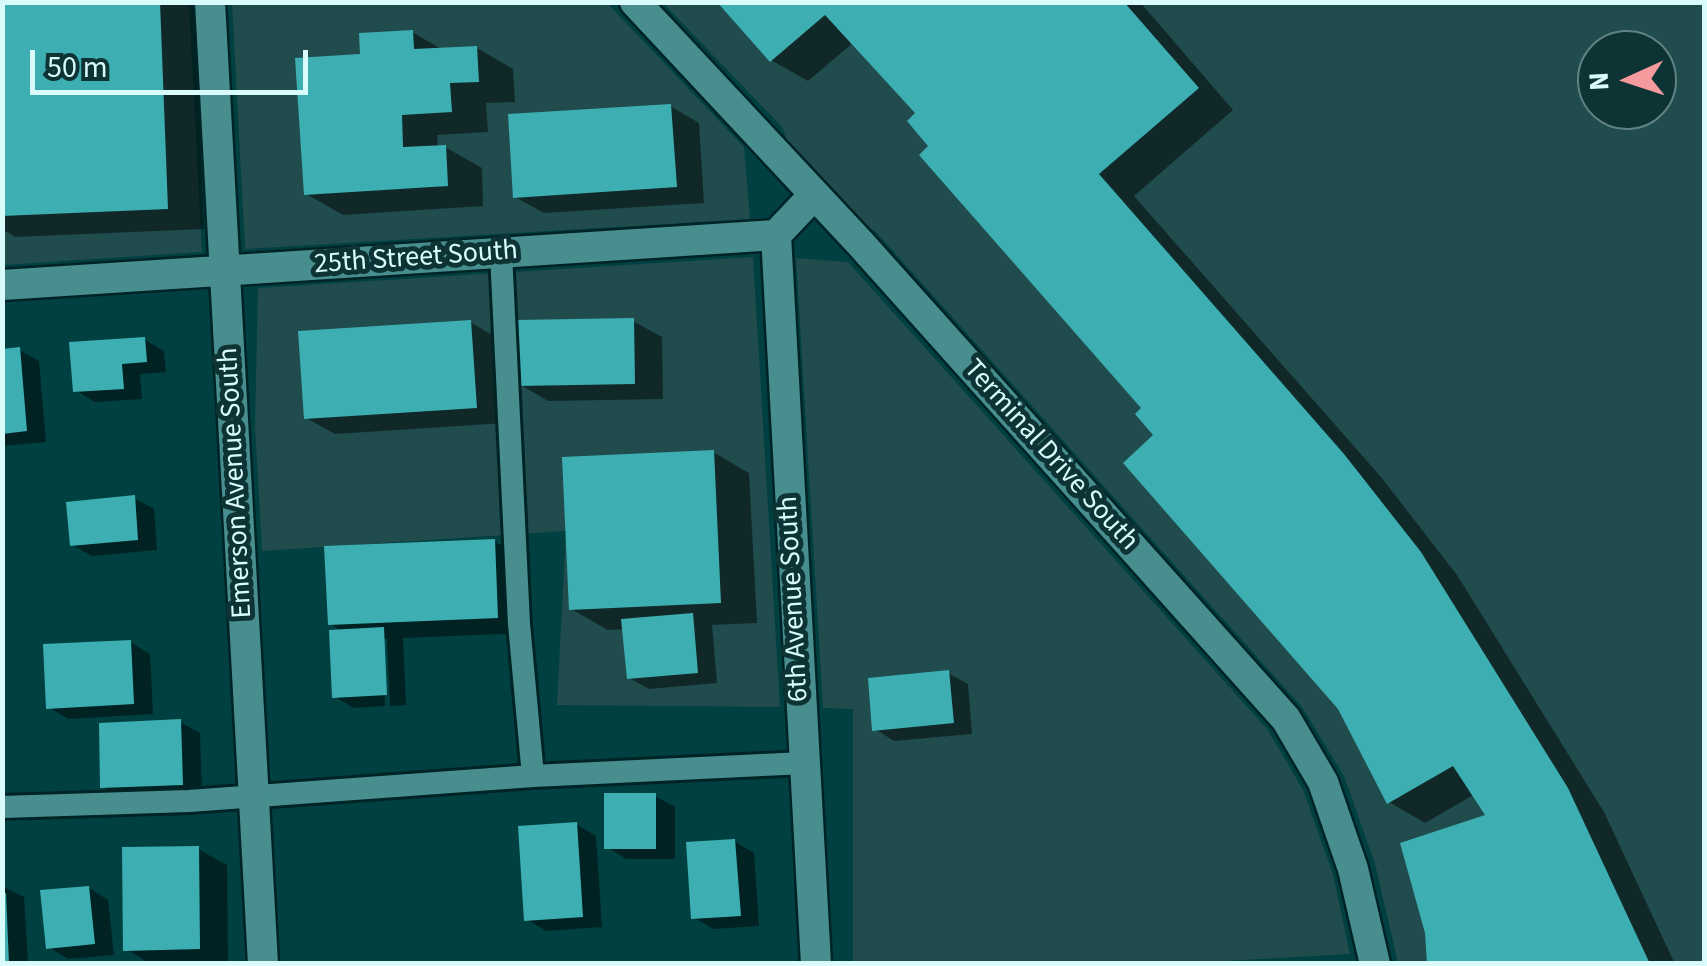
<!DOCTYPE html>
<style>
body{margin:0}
#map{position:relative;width:1707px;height:966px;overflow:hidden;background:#014041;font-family:"Source Sans 3",sans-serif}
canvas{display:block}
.frame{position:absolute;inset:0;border:5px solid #d9fbfc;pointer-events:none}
.north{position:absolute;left:1577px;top:30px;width:100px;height:100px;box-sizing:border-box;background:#0d3334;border:2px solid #5f8384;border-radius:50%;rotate:267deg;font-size:28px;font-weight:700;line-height:40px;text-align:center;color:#d9fbfc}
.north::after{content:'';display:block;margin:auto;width:35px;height:45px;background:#f59b9e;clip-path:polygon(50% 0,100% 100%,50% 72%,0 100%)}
.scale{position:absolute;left:30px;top:50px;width:278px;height:45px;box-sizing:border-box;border:5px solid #d9fbfc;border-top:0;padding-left:12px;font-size:30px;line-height:35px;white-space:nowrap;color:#d9fbfc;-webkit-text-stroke:8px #0d3334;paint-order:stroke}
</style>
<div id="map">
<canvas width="1707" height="966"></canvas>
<div class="frame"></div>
<div class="north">N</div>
<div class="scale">50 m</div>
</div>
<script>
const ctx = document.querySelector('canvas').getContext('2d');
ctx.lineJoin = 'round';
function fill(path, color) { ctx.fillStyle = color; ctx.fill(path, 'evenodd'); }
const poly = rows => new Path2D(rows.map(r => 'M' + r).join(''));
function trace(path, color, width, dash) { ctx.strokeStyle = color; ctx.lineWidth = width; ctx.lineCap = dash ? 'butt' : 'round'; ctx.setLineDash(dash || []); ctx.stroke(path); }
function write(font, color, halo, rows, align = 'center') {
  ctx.font = font + ' "Source Sans 3",sans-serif'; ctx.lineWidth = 10; ctx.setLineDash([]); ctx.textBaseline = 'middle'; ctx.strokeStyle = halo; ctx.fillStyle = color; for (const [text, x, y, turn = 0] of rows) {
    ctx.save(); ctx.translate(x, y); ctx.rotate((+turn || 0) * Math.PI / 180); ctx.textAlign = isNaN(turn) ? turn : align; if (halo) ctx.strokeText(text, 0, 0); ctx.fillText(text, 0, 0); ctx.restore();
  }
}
const built = poly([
 [3,3,189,3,202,252,3,265],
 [232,3,607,3,744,147,750,219,245,249],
 [663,3,1704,3,1704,963,1398,963,1375,864,1344,776,1302,707,876,232,862,224,794,219,786,138,782,127],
 [1597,50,1657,50,1657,110,1597,110],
 [753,257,780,707,557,705,566,531,262,551,255,426,258,288],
 [796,258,848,262,1268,730,1303,790,1333,874,1350,954,1172,964,853,963,853,709,823,708]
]);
const shadow = poly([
 [2,2,195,2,204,229,15,237,2,229],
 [721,2,1140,2,1233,110,1134,196,1381,477,1457,575,1604,812,1675,964,1430,964,1489,817,1475,794,1425,823,1389,802,1340,707,1156,436,1144,408,931,147,918,113,854,42,808,81,771,60],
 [412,32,443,50,477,48,513,69,515,102,486,103,488,132,437,135,438,148,445,147,482,168,483,206,343,215,306,194,363,56],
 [670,106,699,123,704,203,544,213,515,197],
 [633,321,662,337,663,399,548,401,519,384],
 [470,322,499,339,505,423,335,434,306,418],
 [145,340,164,351,166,372,140,374,142,399,95,402,75,390],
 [19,350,39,361,46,442,2,446,2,351],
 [713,452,749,473,757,623,712,625,717,683,649,689,629,678,625,629,608,630,571,609],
 [134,498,154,509,157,550,92,556,72,545],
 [494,541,523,558,526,633,403,638,406,705,390,706,387,639,382,639,385,706,354,708,335,697,344,632,330,624],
 [130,642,150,654,153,714,68,719,49,707],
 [948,673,968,684,972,734,894,741,875,729],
 [180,722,200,733,202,795,122,798,103,787],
 [655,796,675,807,675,859,626,859,607,847],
 [576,824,596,836,602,927,546,931,526,919],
 [735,842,754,853,759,926,713,929,693,917],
 [198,849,227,865,228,964,151,964,126,949],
 [2,886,24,897,28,964,2,964],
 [89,888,108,900,114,955,68,959,48,947]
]);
const building = poly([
 [2,2,160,2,168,209,2,216],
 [717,2,1124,2,1199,88,1099,174,1344,454,1421,552,1568,788,1650,964,1427,964,1425,933,1400,843,1485,815,1453,766,1387,804,1338,709,1123,463,1153,435,1135,414,1141,408,919,155,928,146,907,121,915,113,825,15,770,62],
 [413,30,414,49,477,46,479,82,450,83,452,112,402,115,403,147,446,145,448,186,304,195,295,58,360,54,359,33],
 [671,104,677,187,513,198,508,114],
 [634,318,635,384,517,386,516,320],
 [471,320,477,408,304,419,298,331],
 [145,337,147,362,122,364,124,389,73,392,69,342],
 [20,347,27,431,2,434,2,349],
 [714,450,721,603,569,610,562,457],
 [135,495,138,540,70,546,66,502],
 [495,539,498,618,328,625,324,546],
 [693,613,698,673,627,679,621,619],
 [384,627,387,695,332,698,329,630],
 [131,640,134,704,46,709,43,644],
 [949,670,954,723,872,731,868,678],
 [181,719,183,785,100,788,99,723],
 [604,793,656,793,656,849,604,849],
 [577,822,583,917,524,921,518,826],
 [735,839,741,916,691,919,686,842],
 [199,846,200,949,123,951,122,847],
 [89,886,95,944,46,949,40,890],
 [2,893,6,893,9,964,2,964]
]);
const lane = poly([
 [501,253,519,624,533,776,804,763],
 [2,807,189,801,533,776]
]);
const street = poly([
 [210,2,263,964],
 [635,2,860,243,1286,719,1323,782,1353,869,1375,964],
 [776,235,816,964],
 [2,285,776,235,813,196]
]);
const streetNames = [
 ["25th Street South",416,259,-4],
 ["Terminal Drive South",1050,456,48],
 ["Emerson Avenue South",237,483,-93],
 ["6th Avenue South",795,599,-93]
];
fill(built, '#204c4d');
fill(shadow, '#0007');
fill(building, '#3dafb2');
trace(lane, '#002425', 28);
trace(street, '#002425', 35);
trace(lane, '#488e8f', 22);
trace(street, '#488e8f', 30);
write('28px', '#d9fbfc', '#0d3334', streetNames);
</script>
